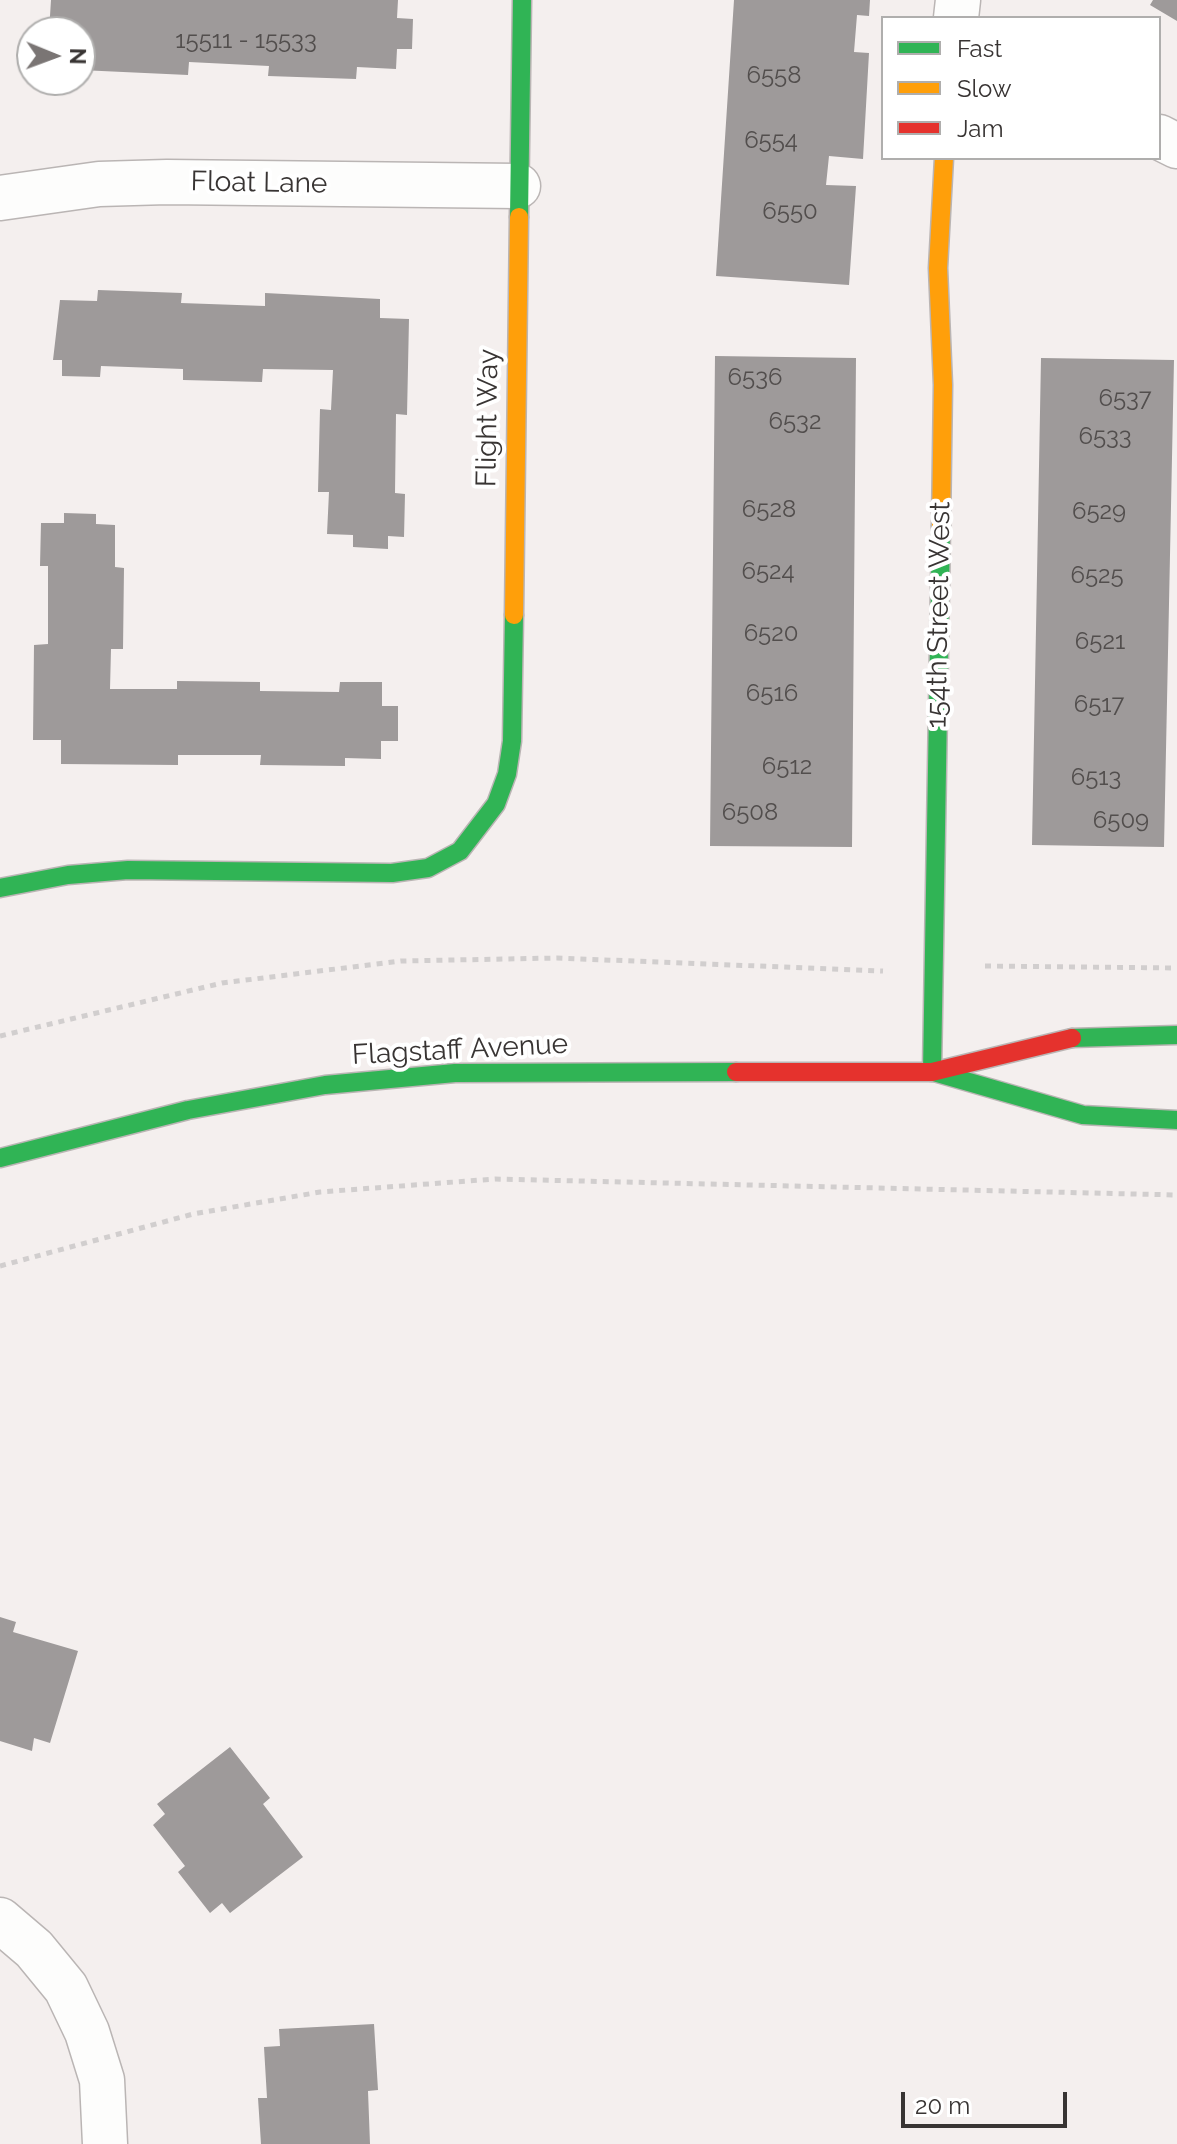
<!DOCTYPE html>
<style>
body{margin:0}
#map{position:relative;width:1177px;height:2144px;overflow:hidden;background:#f4efee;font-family:Raleway,sans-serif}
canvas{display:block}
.legend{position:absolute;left:881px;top:16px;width:280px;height:144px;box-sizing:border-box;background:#fff;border:2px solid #afaead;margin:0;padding:10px 14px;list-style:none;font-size:24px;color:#383433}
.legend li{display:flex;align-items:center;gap:16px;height:40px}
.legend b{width:40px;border:2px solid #afaead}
.north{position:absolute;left:16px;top:16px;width:80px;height:80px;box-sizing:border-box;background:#fff;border:2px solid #afaead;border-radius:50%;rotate:91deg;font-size:22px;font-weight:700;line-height:32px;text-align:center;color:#383433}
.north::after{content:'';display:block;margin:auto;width:28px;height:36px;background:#7a7574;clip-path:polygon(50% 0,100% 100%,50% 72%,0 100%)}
.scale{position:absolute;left:901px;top:2092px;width:166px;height:36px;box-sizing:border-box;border:4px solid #383433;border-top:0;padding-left:10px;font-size:24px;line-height:28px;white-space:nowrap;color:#383433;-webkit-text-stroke:6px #fff;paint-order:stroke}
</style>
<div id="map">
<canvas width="1177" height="2144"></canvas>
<ul class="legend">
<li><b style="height:10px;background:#30b455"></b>Fast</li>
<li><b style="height:10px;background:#ff9f0a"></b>Slow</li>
<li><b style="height:10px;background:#e5322d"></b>Jam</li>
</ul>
<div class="north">N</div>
<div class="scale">20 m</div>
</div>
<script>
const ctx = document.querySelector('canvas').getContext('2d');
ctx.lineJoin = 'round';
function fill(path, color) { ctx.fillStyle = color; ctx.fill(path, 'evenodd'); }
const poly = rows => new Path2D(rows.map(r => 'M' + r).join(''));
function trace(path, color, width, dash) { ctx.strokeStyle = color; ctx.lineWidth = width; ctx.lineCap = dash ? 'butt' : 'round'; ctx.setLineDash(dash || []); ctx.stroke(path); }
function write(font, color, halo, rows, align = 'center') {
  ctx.font = font + ' Raleway,sans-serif'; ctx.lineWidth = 8; ctx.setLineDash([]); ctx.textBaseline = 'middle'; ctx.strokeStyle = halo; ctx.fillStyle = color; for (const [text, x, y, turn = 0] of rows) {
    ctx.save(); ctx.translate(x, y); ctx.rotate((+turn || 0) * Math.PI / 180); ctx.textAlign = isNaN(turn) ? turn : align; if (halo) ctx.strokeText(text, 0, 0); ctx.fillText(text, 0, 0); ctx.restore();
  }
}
const building = poly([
 [51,0,398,0,397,18,413,19,412,49,397,49,396,69,357,67,356,79,268,76,269,66,189,62,188,75,80,70,80,32,49,32],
 [734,0,870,0,869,16,857,15,854,52,869,53,863,159,829,156,826,185,856,186,849,285,716,276],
 [1153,0,1177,0,1177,21,1150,5],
 [98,290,182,293,181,303,265,306,265,293,380,299,380,318,409,319,407,415,396,414,395,493,405,494,404,537,388,536,388,549,353,547,353,535,327,534,329,492,318,492,320,409,331,410,333,370,263,369,262,382,183,380,183,369,101,366,100,377,62,376,62,360,53,360,60,300,97,301],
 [715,356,856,358,852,847,710,846],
 [1041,358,1174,360,1164,847,1032,845],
 [64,513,96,514,96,524,115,525,115,567,124,568,123,649,111,649,110,689,177,689,177,681,260,682,260,691,339,692,340,682,382,682,382,706,398,706,398,741,381,741,381,759,345,758,345,766,260,765,261,755,178,755,178,765,61,764,61,740,33,740,34,645,48,644,48,566,40,566,41,523,64,523],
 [0,1617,16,1622,13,1632,78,1651,50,1743,34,1738,32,1751,0,1741],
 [230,1747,270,1798,263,1804,303,1857,230,1913,222,1903,210,1913,178,1872,185,1866,153,1825,165,1814,157,1804],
 [374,2024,378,2090,368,2091,370,2144,261,2144,258,2098,267,2098,264,2047,280,2046,279,2029]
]);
const path = poly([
 [985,966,1177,968],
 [0,1036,222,983,401,961,557,958,883,971],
 [0,1266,193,1214,320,1192,495,1179,1177,1195]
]);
const street = poly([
 [956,18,958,0],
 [1159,137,1177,146],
 [0,198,99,184,167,182,518,186],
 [0,1920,34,1949,66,1988,87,2032,102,2080,105,2144]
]);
const fast = poly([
 [519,217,522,0],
 [0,888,68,875,128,870,392,873,428,868,460,851,496,804,507,774,512,741,514,615],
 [1072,1038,1177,1035],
 [932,1072,941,526],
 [934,1072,1083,1115,1177,1120],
 [0,1158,188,1110,325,1085,455,1073,736,1072]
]);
const slow = poly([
 [941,526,943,385,938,268,944,158],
 [514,615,519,217]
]);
const jam = poly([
 [736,1072,932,1072,1072,1038]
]);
const numberNames = [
 ["15511 - 15533",246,41],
 ["6558",774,76],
 ["6554",771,141],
 ["6550",790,212],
 ["6536",755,378],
 ["6537",1125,399],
 ["6532",795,422],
 ["6533",1105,437],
 ["6528",769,510],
 ["6529",1099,512],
 ["6524",768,572],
 ["6525",1097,576],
 ["6520",771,634],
 ["6521",1100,642],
 ["6516",772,694],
 ["6517",1099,705],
 ["6512",787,767],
 ["6513",1096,778],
 ["6508",750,813],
 ["6509",1121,821]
];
const streetNames = [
 ["Float Lane",259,183,1],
 ["Flight Way",488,418,-89],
 ["154th Street West",939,615,-89],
 ["Flagstaff Avenue",460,1050,-3]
];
fill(building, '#9e9a9a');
trace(street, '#bab5b4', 47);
trace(fast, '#bab5b4', 21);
trace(slow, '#bab5b4', 21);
trace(jam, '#bab5b4', 21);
trace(path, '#d1cece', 5, [6, 6]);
trace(street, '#fdfdfc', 44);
trace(fast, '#30b455', 18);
trace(slow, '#ff9f0a', 18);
trace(jam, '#e5322d', 18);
write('24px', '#524e4d', null, numberNames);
write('28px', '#383433', '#fff', streetNames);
</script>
